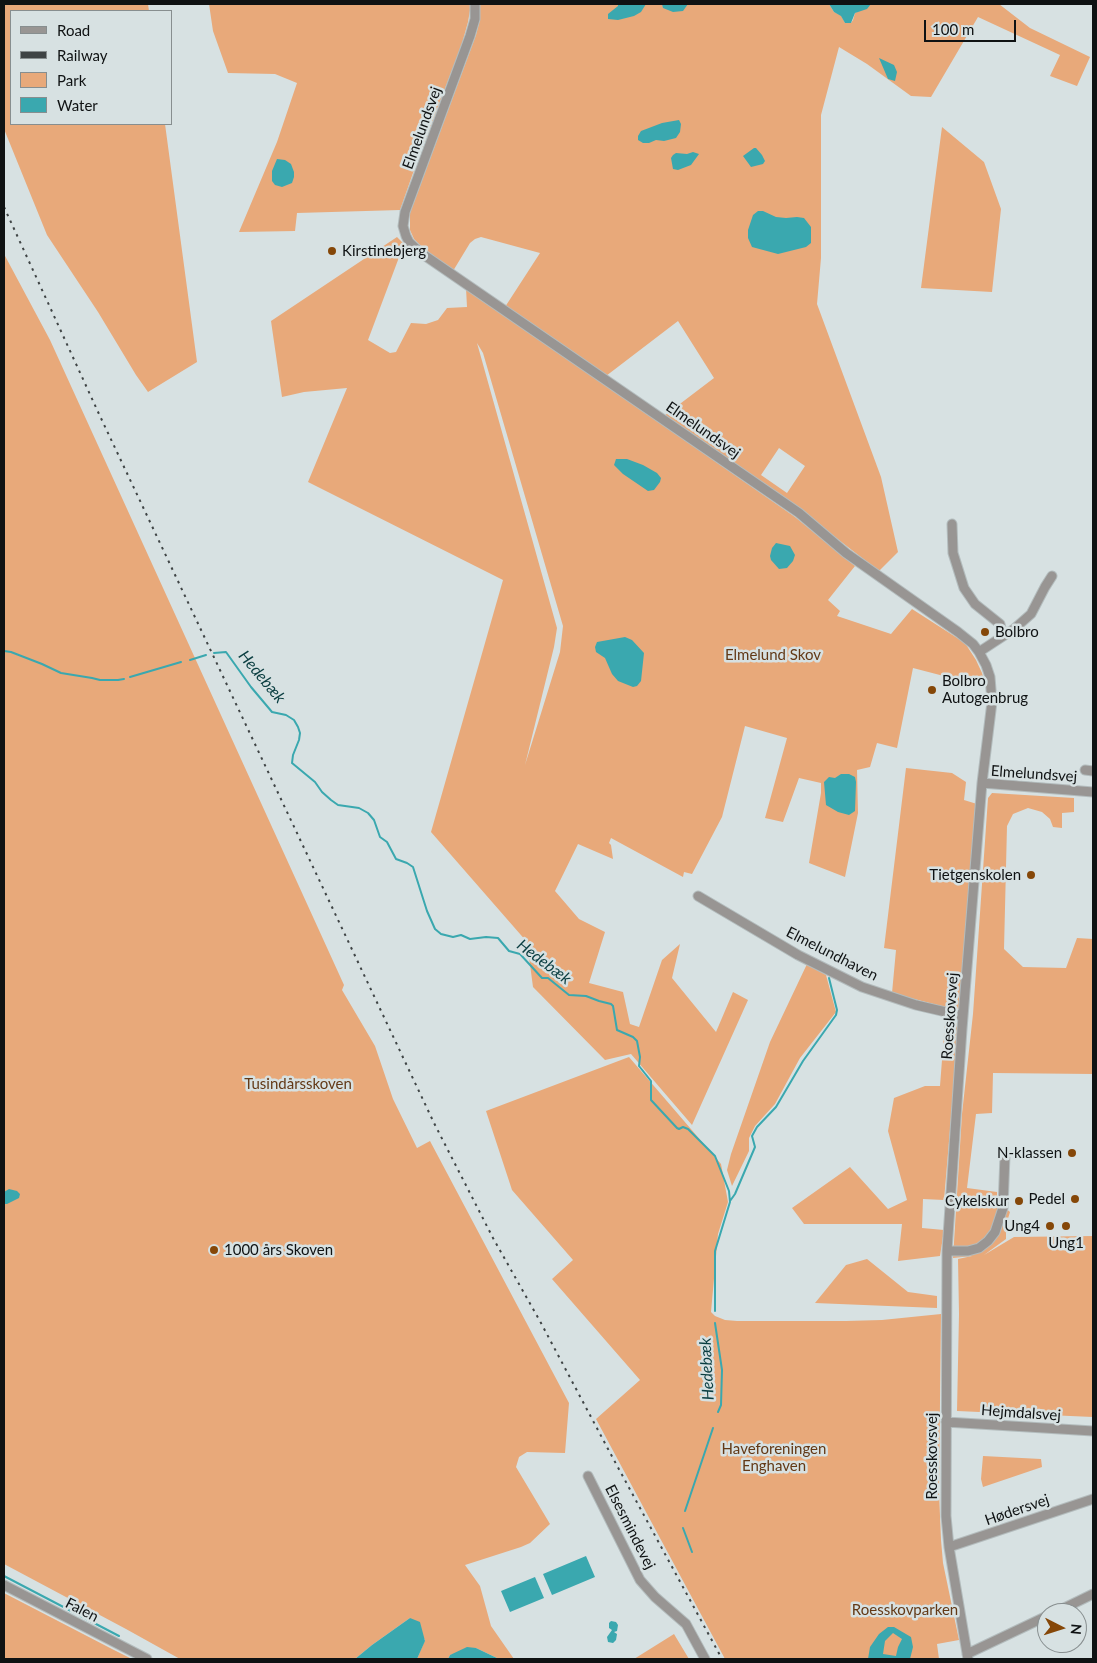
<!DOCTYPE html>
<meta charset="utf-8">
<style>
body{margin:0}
#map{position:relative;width:1097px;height:1663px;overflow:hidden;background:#d7e1e2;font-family:Lato,sans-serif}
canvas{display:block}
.frame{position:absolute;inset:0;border:5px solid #0f1213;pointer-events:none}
.legend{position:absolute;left:10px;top:10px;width:162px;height:115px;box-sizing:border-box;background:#d7e1e2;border:1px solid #878e8f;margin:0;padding:6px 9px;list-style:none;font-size:15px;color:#0f1213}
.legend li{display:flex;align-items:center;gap:10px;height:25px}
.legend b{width:25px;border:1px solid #878e8f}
.north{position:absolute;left:1037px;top:1603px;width:50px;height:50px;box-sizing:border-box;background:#d7e1e2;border:1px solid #878e8f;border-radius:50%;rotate:95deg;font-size:14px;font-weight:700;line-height:20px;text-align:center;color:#0f1213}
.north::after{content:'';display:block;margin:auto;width:18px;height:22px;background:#854708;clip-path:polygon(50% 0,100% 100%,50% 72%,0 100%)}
.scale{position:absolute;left:924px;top:20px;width:92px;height:22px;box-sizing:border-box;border:2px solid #0f1213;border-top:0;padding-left:6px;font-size:15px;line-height:18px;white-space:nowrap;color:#0f1213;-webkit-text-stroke:4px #d7e1e2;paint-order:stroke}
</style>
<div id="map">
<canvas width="1097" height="1663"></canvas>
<div class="frame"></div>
<ul class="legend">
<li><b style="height:6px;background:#989593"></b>Road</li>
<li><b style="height:6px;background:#3f4445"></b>Railway</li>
<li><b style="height:14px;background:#e8a97a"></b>Park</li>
<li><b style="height:14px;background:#3aa8af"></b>Water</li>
</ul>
<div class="north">N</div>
<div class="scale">100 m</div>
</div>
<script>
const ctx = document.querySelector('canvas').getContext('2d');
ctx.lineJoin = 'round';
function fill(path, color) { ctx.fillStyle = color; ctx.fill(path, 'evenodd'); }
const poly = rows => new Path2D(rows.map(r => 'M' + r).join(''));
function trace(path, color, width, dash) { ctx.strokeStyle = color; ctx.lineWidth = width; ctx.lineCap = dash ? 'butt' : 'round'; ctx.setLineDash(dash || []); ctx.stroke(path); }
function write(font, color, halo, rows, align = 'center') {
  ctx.font = font + ' Lato,sans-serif'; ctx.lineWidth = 5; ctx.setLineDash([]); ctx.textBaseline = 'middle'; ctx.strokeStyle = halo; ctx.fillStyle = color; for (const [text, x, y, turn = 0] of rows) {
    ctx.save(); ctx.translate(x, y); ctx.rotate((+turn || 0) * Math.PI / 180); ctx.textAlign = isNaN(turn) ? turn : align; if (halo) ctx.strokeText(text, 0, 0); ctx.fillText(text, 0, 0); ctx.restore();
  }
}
const green = poly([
 [4,4,148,4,149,11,11,11,11,124,165,124,197,362,148,392,136,375,98,312,47,235,4,129],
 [209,4,471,4,468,22,461,47,420,153,400,210,297,213,295,231,239,232,277,142,297,83,275,74,228,73,213,31],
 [480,4,829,4,834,12,841,15,845,23,851,23,853,20,855,13,871,4,999,4,1030,28,1090,57,1077,86,1050,76,1060,55,978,17,931,97,911,96,867,64,839,47,821,115,821,258,817,304,881,477,898,552,879,571,800,510,664,416,714,378,678,321,606,376,505,307,540,253,481,237,475,239,470,243,453,271,420,245,414,239,410,230,410,213,476,35,480,19],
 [779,448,805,466,787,493,761,475],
 [942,127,984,162,1001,209,992,292,921,288],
 [397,237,404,244,368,340,390,353,396,352,411,323,426,324,438,320,447,308,467,307,466,288,795,517,855,566,828,600,840,611,837,616,891,634,912,609,965,643,976,660,982,673,986,687,913,668,897,748,877,743,870,767,857,770,858,813,845,877,809,863,821,793,821,783,799,778,783,822,765,818,787,738,745,726,722,817,692,874,684,872,683,877,611,838,609,843,611,845,613,859,578,844,555,891,579,919,605,932,589,983,623,992,630,1024,639,1027,662,960,680,944,672,978,716,1032,733,992,748,1000,692,1125,631,1054,605,1060,533,987,527,942,431,832,503,580,308,482,347,388,304,392,282,397,271,321],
 [477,343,483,353,563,626,560,652,525,765,554,647,557,628],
 [4,254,50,340,344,985,342,990,375,1046,393,1099,417,1148,430,1141,569,1403,565,1453,527,1452,519,1457,516,1467,550,1524,530,1543,521,1547,465,1565,480,1586,491,1626,514,1659,499,1659,476,1648,450,1655,448,1659,417,1659,425,1640,410,1618,372,1645,355,1659,180,1659,126,1629,4,1564],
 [906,768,952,773,966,782,964,800,977,804,959,1011,892,993,896,950,884,948],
 [992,793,1074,798,1074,812,1062,813,1062,828,1053,827,1050,819,1042,812,1028,808,1013,814,1007,826,1004,949,1023,967,1066,968,1077,938,1093,939,1093,1074,993,1073,992,1113,976,1114,967,1188,997,1192,997,1204,1002,1205,1010,1212,1006,1225,1006,1239,984,1255,1014,1237,1093,1236,1093,1417,957,1411,959,1314,958,1259,972,1256,953,1258,962,1114,973,1014,988,798],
 [807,964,826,975,836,1012,800,1058,775,1104,755,1126,749,1138,749,1151,732,1186,727,1170,731,1154,770,1042],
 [945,1021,959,1024,944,1200,923,1199,922,1228,944,1230,940,1256,898,1261,902,1224,804,1224,792,1208,850,1167,888,1209,907,1200,888,1131,894,1098,925,1086,940,1086],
 [629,1057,721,1164,728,1202,718,1234,711,1312,715,1316,725,1320,737,1321,846,1321,882,1320,941,1314,939,1492,941,1540,943,1563,959,1640,937,1644,939,1659,725,1659,596,1419,640,1380,552,1279,573,1260,512,1190,486,1111],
 [867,1259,908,1292,937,1296,937,1308,815,1303,846,1265],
 [983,1456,1041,1459,1042,1467,983,1487,981,1479],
 [4,1593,112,1649,132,1659,4,1659],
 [674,1634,689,1659,634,1659]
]);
const water = poly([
 [618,4,646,4,641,12,634,16,618,20,608,19,608,14,618,6],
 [662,4,688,4,683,11,673,12,663,8],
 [829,4,871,4,867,9,855,13,851,23,845,23,841,16,834,12],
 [879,58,894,65,897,72,895,81,888,79],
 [679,120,681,124,680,132,676,138,664,141,656,140,649,143,643,143,638,140,638,136,641,131,662,123],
 [754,148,756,148,762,155,765,161,763,164,751,167,743,156],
 [693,152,699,154,691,165,678,170,673,169,671,158,673,155,676,153,687,154],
 [277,159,285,160,291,164,294,172,294,177,292,183,282,187,275,185,272,181,272,171],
 [758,211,763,211,776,217,786,218,797,217,804,218,811,227,811,243,806,247,778,254,752,247,748,238,748,230,753,215],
 [616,459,627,459,643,465,657,473,661,478,660,482,654,490,648,491,623,474,614,465],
 [776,543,790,546,795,555,793,561,787,568,779,569,771,560,770,556,772,548],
 [625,637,632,640,644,653,641,681,637,686,633,687,618,681,612,674,605,658,596,652,595,647,597,642],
 [841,774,849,774,855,777,856,782,855,811,849,815,838,812,826,805,824,782,829,777,835,778],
 [9,1189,17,1191,20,1194,19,1198,7,1204,4,1204,4,1192],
 [586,1556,595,1577,552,1595,543,1574],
 [535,1577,544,1598,510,1612,501,1591],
 [410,1618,420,1622,425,1641,417,1659,355,1659,372,1645],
 [611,1621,616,1622,618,1625,617,1631,614,1632,617,1634,616,1640,613,1643,608,1642,607,1637,612,1630,609,1628,609,1623],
 [888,1627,894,1627,911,1637,913,1647,910,1659,868,1659,870,1647,879,1634],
 [893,1633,902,1639,898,1647,896,1656,883,1654,885,1641],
 [467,1647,476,1648,499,1659,448,1659,450,1655]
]);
const stream = poly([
 [4,651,11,652,42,664,61,673,92,678,100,680,118,680,124,679],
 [214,653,226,652,251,687,272,712,286,715,294,720,298,727,300,733,299,740,293,755,292,763,315,782,322,792,331,800,338,805,359,808,368,813,374,820,380,837,387,842,396,859,407,863,413,867,427,911,435,929,441,934,453,937,461,935,470,939,486,937,498,938,509,951,520,954,542,978,548,978,569,995,586,996,599,1001,611,1004,613,1006,617,1030,633,1037,637,1041,640,1057,639,1066,651,1081,651,1100,677,1128,679,1129,683,1127,688,1129,715,1156,729,1191,730,1202,715,1251,715,1311],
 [190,660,206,655],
 [130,677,181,662],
 [730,1201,735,1194,755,1147,752,1136,757,1127,776,1107,803,1061,836,1015,837,1010,829,978],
 [715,1323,722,1370,721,1405,718,1412],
 [685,1511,713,1428],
 [683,1528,692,1552],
 [4,1576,119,1636]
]);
const minor = poly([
 [475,4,475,19,470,36,405,212,403,226,406,236,409,242,421,253,469,286,799,513,846,553,958,632,973,644,979,652,986,665,990,677,992,702,982,783,962,1029,947,1251,946,1516,949,1547,968,1659],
 [952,524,953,553,964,588,975,604,1000,624,1003,636],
 [979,652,1014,629,1031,614,1045,587,1052,576],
 [1085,770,1093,771],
 [982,783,1093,792],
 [698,896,798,955,862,987,916,1005,963,1016],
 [947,1251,968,1251,979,1248,988,1241,995,1232,1003,1208,1005,1155],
 [946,1422,1093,1431],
 [588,1476,640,1580,655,1597,686,1624,705,1659],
 [949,1547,1093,1499],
 [4,1585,147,1659],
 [1054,1613,1093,1594],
 [967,1654,1047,1616]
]);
const rail = poly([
 [4,207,99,414,434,1123,493,1238,541,1323,608,1449,722,1659]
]);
const markers = [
 [332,251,5,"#854708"],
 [985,632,5,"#854708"],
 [932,690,5,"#854708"],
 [1031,875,5,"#854708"],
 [1072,1153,5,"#854708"],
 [1075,1199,5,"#854708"],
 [1019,1201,5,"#854708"],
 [1050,1226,5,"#854708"],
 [1066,1226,5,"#854708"],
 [214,1250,5,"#854708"]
];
const streetNames = [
 ["Elmelundsvej",422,128,-70],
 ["Elmelundsvej",703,430,35],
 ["Elmelundsvej",1034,774,4],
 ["Elmelundhaven",832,954,27],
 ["Roesskovsvej",950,1016,-86],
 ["Hejmdalsvej",1021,1413,4],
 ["Roesskovsvej",932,1456,-90],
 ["Hødersvej",1017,1510,-19],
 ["Elsesmindevej",630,1527,63],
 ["Falen",82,1610,27]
];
const poiNames = [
 ["Kirstinebjerg",342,251,"left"],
 ["Bolbro",995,632,"left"],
 ["Bolbro",942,681,"left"],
 ["Autogenbrug",942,698,"left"],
 ["Tietgenskolen",1021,875],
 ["N-klassen",1062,1153],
 ["Pedel",1065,1199],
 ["Cykelskur",1009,1201],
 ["Ung4",1040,1226],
 ["Ung1",1066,1243,"center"],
 ["1000 års Skoven",224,1250,"left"]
];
const parkNames = [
 ["Elmelund Skov",773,655],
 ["Tusindårsskoven",298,1084],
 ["Haveforeningen",774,1449],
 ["Enghaven",774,1466],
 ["Roesskovparken",905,1610]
];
const waterNames = [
 ["Hedebæk",262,677,50],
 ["Hedebæk",544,962,37],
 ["Hedebæk",707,1369,-93]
];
fill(green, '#e8a97a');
fill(water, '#3aa8af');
trace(stream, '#3aa8af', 2);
trace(minor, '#b3bcbd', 11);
trace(minor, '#989593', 9);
trace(rail, '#3f4445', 2, [2.5, 5]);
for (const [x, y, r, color] of markers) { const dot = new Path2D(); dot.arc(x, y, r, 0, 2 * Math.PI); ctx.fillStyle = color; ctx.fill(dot); trace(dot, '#d7e1e2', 2); }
write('15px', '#0f1213', '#d7e1e2', streetNames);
write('15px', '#0f1213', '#d7e1e2', poiNames, 'right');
write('15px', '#633916', '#d7e1e2', parkNames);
write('italic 16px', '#0b3e41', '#d7e1e2', waterNames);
</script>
